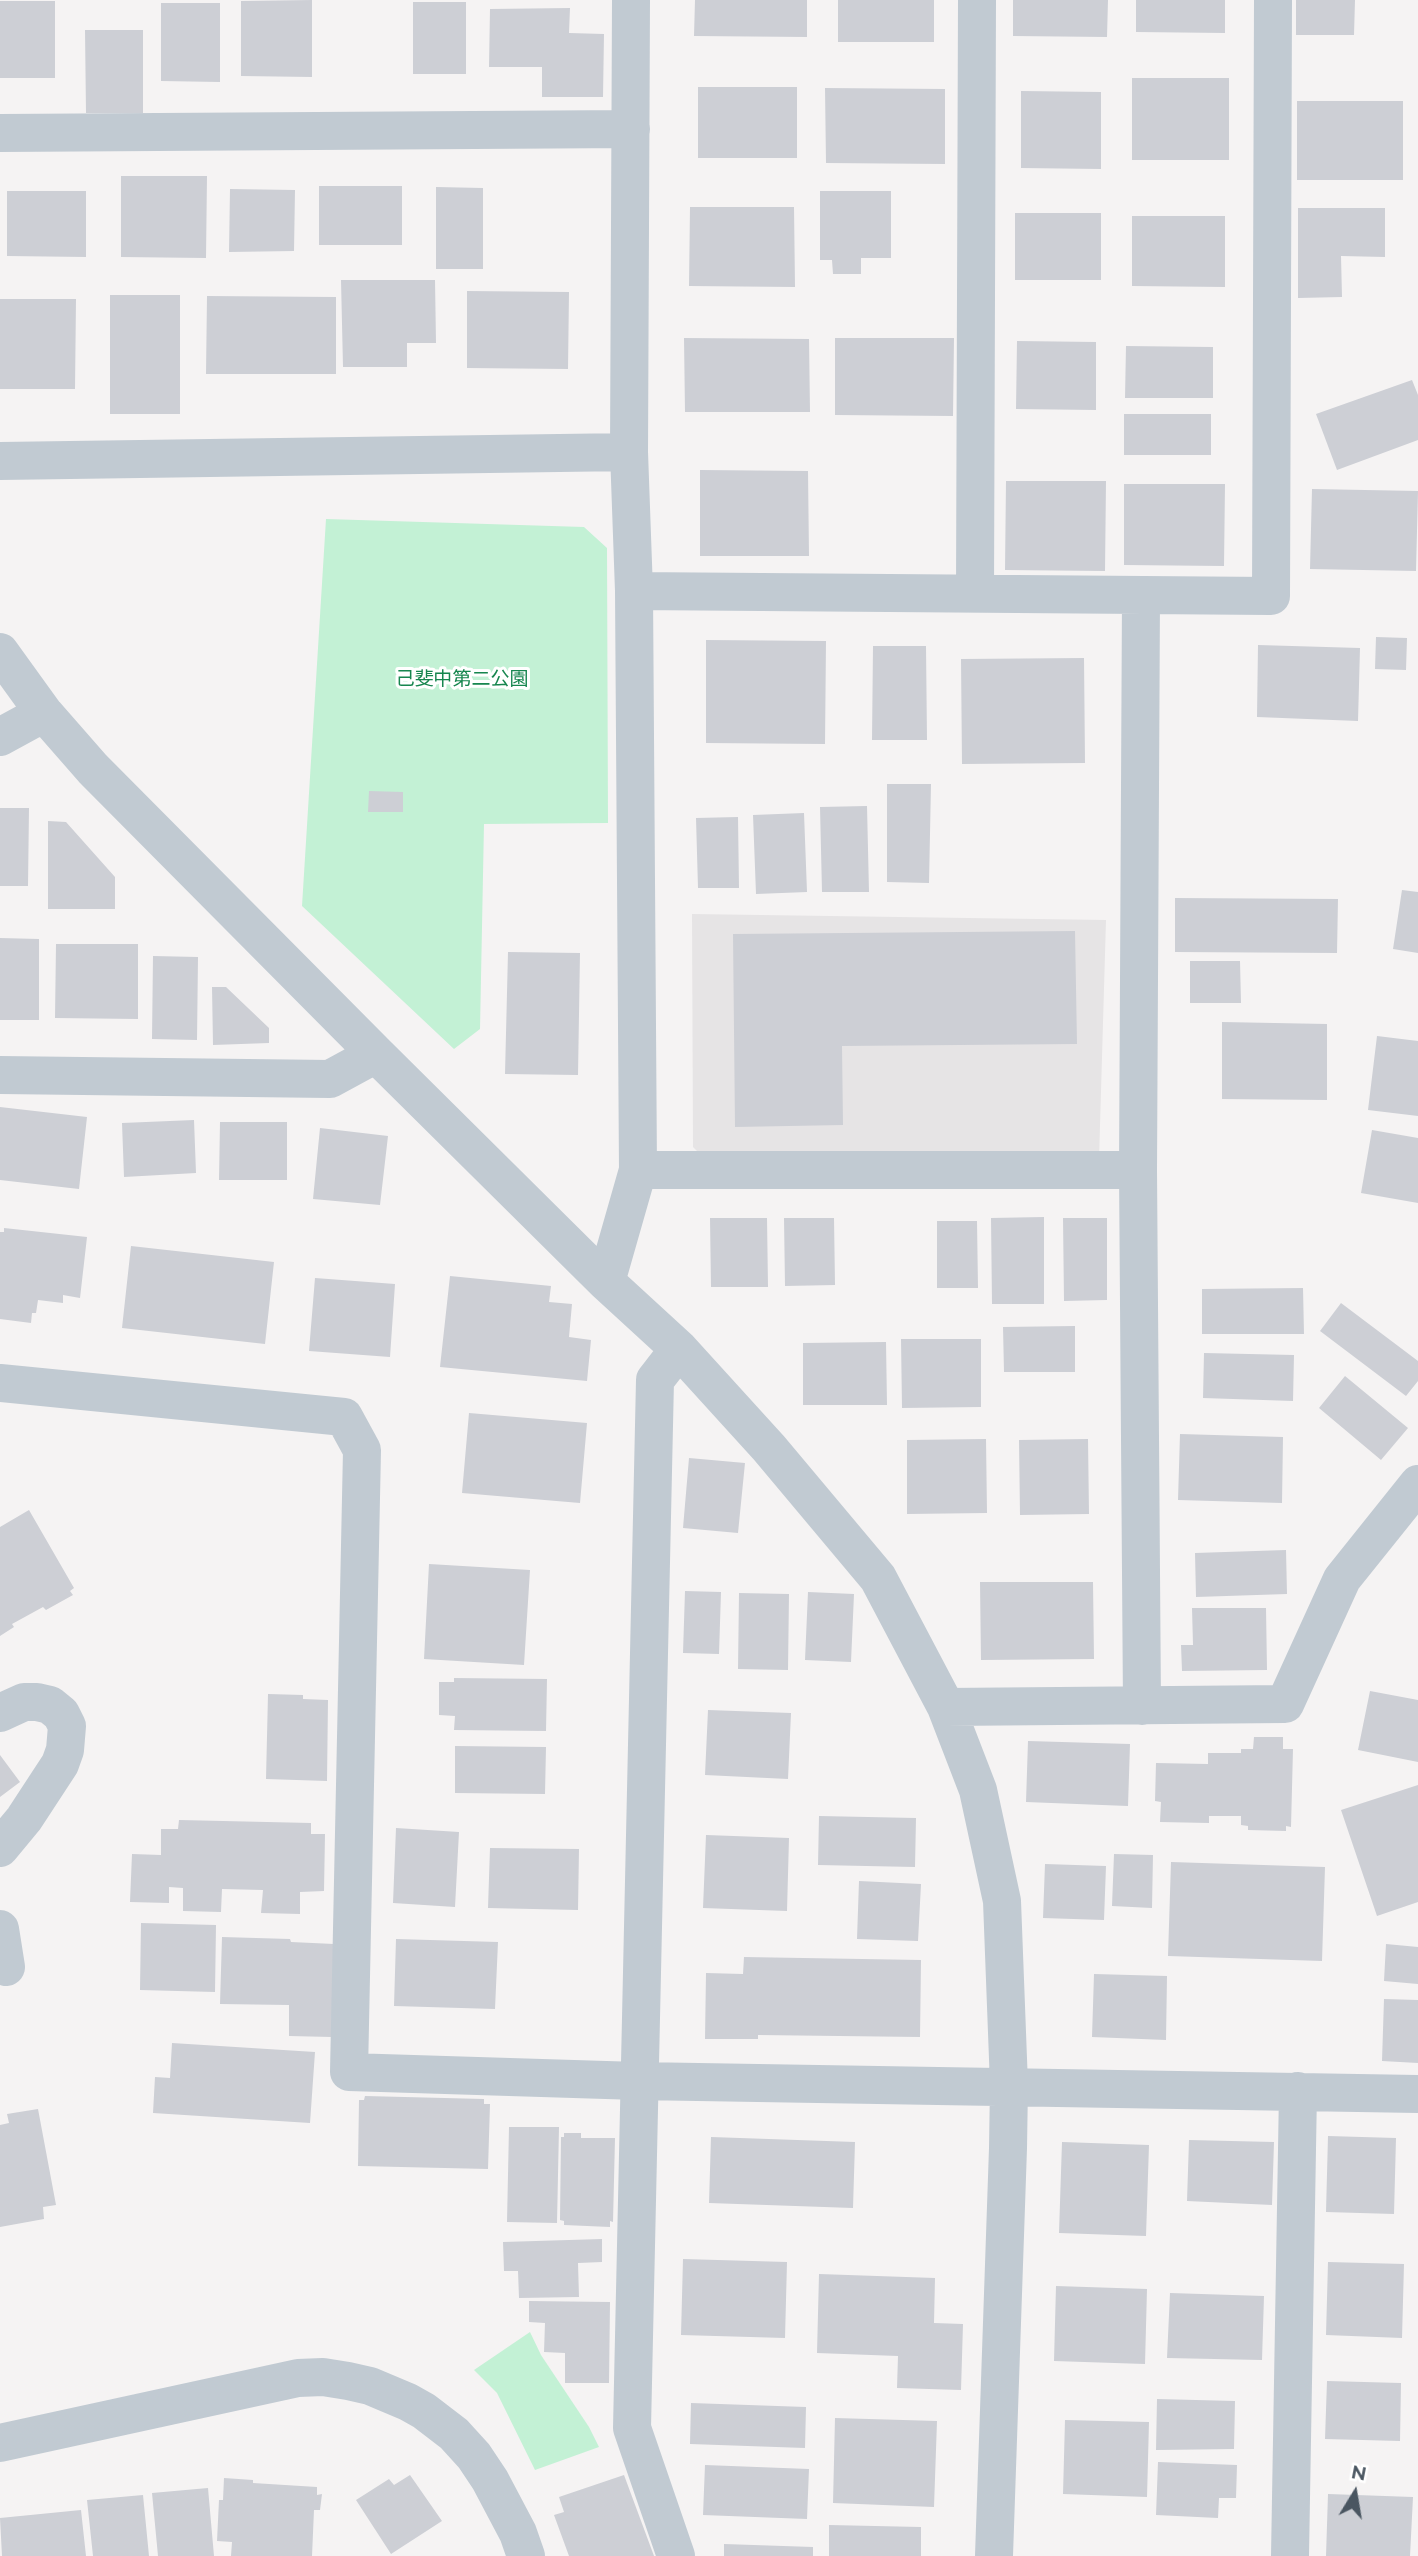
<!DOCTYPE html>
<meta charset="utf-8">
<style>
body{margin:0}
#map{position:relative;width:1418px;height:2556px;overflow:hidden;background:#f5f3f3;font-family:Raleway,sans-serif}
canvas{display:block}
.north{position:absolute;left:1320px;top:2458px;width:70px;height:70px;-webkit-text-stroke:5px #fff;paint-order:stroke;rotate:11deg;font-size:19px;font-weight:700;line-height:28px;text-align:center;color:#4a5661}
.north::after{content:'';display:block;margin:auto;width:24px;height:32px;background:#4a5661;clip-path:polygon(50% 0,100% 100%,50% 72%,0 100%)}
</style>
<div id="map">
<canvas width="1418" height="2556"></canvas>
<div class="north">N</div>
</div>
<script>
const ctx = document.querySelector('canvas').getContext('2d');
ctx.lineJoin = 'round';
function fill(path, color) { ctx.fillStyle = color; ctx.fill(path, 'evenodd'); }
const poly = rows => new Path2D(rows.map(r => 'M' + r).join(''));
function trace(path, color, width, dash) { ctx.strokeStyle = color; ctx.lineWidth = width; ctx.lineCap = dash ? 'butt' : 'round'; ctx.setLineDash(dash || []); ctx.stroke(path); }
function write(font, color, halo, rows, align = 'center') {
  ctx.font = font + ' Raleway,"Noto Sans JP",sans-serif'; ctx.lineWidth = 6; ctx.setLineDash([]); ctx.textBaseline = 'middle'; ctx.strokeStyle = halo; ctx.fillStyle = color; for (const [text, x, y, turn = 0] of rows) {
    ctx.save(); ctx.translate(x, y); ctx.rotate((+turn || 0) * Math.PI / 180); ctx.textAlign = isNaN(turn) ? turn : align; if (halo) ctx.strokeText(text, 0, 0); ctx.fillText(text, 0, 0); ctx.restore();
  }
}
const education = poly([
 [692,914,1106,920,1099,1160,708,1162,693,1147]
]);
const green = poly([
 [326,519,584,527,607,548,608,823,484,824,480,1029,454,1049,302,906],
 [530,2332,541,2355,589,2427,599,2447,535,2470,497,2393,474,2370]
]);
const building = poly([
 [312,0,312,77,241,76,241,1],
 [695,0,807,0,807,37,694,36],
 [838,0,934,0,934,42,838,42],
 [1013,0,1108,0,1107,37,1013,36],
 [1136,0,1225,0,1225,33,1136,32],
 [1296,0,1355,0,1354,35,1296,35],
 [0,1,55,1,55,78,0,78],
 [413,2,466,2,466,74,413,74],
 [161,3,220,3,220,82,161,81],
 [570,8,569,33,604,34,603,97,542,97,542,67,489,67,490,9],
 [85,30,143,30,143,113,86,113],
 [1132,78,1229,78,1229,160,1132,160],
 [698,87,797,87,797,158,698,158],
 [825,88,945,89,945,164,826,163],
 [1021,91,1101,92,1101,169,1021,168],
 [1297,101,1403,101,1403,180,1297,180],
 [121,176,207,176,206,258,121,257],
 [319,186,402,186,402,245,319,245],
 [436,187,483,188,483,269,436,269],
 [230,189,295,190,294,251,229,252],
 [7,191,86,191,86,257,7,256],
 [820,191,891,191,891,258,861,258,861,274,833,274,832,260,820,260],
 [690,207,794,207,795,287,689,286],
 [1298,208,1385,208,1385,257,1341,256,1342,297,1298,298],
 [1015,213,1101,213,1101,280,1015,280],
 [1132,216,1225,216,1225,287,1132,286],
 [341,280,435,280,436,343,407,343,407,367,343,367],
 [467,291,569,292,568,369,467,368],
 [110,295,180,295,180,414,110,414],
 [207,296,336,297,336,374,206,374],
 [0,299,76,299,75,389,0,389],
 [684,338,809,339,810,412,685,412],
 [835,338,954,338,953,416,835,415],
 [1017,341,1096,342,1096,410,1016,409],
 [1126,346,1213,347,1213,398,1125,398],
 [1412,380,1418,395,1418,440,1337,470,1316,414],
 [1124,414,1211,414,1211,455,1124,455],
 [700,470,808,471,809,556,700,556],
 [1006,481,1106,481,1105,571,1005,570],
 [1124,484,1225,484,1224,566,1124,565],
 [1312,489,1418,491,1416,571,1310,569],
 [1376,637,1407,638,1406,670,1375,669],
 [706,640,826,641,825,744,706,743],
 [1258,645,1360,648,1358,721,1257,717],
 [873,646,926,646,927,740,872,740],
 [1084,658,1085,763,962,764,961,659],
 [887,784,931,784,929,883,887,882],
 [369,791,403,792,403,812,368,812],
 [867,806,869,892,822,892,820,807],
 [0,808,29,808,28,886,0,886],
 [804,813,807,892,756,894,753,815],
 [738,817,739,888,698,888,696,818],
 [48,821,66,822,115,877,115,909,48,909],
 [1402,890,1418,892,1418,953,1393,949],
 [1175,898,1338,899,1337,953,1175,952],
 [1075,931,1077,1044,842,1046,843,1125,735,1127,733,934],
 [0,938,39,939,39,1020,0,1020],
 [56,944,138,944,138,1019,55,1018],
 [508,952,580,953,578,1075,505,1074],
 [153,956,198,957,197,1040,152,1039],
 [1190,961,1240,961,1241,1003,1190,1003],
 [212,987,226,987,269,1028,269,1043,213,1045],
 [1222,1022,1327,1024,1327,1100,1222,1099],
 [1377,1036,1418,1041,1418,1116,1368,1110],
 [0,1107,87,1117,79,1189,0,1180],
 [194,1120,196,1173,124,1177,122,1123],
 [220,1122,287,1122,287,1180,219,1180],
 [320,1128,388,1136,380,1205,313,1199],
 [1372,1130,1418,1138,1418,1203,1361,1193],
 [1044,1217,1044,1304,992,1304,991,1218],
 [710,1218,767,1218,768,1287,711,1287],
 [784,1218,834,1218,835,1285,785,1286],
 [1063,1218,1107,1218,1107,1300,1064,1301],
 [937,1221,977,1221,978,1288,937,1288],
 [4,1228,87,1237,80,1298,63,1295,63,1303,38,1300,36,1313,32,1313,31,1323,0,1319,0,1232,4,1232],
 [131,1246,274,1262,265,1344,122,1328],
 [450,1276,551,1286,549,1302,572,1304,569,1337,591,1340,587,1381,440,1367],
 [315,1278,395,1284,390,1357,309,1351],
 [1303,1288,1304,1334,1202,1334,1202,1289],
 [1341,1303,1418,1361,1418,1381,1406,1396,1320,1331],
 [1075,1326,1075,1372,1004,1372,1003,1327],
 [901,1339,981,1339,981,1407,902,1408],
 [886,1342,887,1405,803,1405,803,1343],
 [1204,1353,1294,1355,1293,1401,1203,1398],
 [1345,1376,1408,1428,1381,1460,1319,1408],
 [469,1413,587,1423,580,1503,462,1493],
 [1180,1434,1283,1437,1282,1503,1178,1500],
 [986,1439,987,1513,907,1514,907,1440],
 [1088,1439,1089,1514,1020,1515,1019,1440],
 [689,1458,745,1463,738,1533,683,1528],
 [29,1510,74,1588,70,1591,73,1595,46,1610,43,1607,12,1624,14,1627,0,1636,0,1527],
 [1286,1550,1287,1594,1196,1597,1195,1553],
 [429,1564,530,1570,524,1665,424,1659],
 [980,1582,1093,1582,1094,1659,981,1660],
 [685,1591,721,1592,719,1654,683,1653],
 [808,1592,854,1594,851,1662,805,1660],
 [739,1593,789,1594,788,1670,738,1669],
 [1192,1608,1266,1608,1267,1670,1182,1671,1181,1645,1193,1645],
 [454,1678,547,1679,546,1731,454,1730,455,1716,439,1715,439,1682,454,1682],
 [1370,1691,1418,1700,1418,1762,1358,1750],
 [268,1694,303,1695,303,1699,328,1700,327,1781,266,1779],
 [708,1710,791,1713,788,1779,705,1775],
 [1254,1737,1283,1737,1283,1749,1293,1749,1291,1827,1286,1826,1286,1831,1248,1830,1248,1826,1241,1825,1241,1816,1209,1816,1209,1823,1160,1822,1161,1802,1155,1801,1156,1763,1208,1764,1208,1753,1241,1753,1241,1749,1253,1749],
 [1028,1741,1130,1744,1128,1806,1026,1802],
 [455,1746,546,1747,545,1794,455,1793],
 [0,1755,20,1782,0,1797],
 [1418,1785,1418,1902,1377,1916,1341,1810],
 [819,1816,916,1818,915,1867,818,1865],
 [179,1820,311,1823,311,1834,325,1834,324,1891,300,1892,300,1914,261,1913,263,1890,222,1889,221,1912,183,1911,183,1888,169,1887,169,1903,130,1902,132,1854,161,1855,161,1829,178,1829],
 [396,1828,459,1832,455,1907,393,1903],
 [706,1835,789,1838,787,1911,703,1908],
 [490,1848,579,1849,578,1910,488,1908],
 [1114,1854,1153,1855,1152,1908,1112,1906],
 [1171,1862,1325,1867,1322,1961,1168,1956],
 [1045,1864,1106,1866,1104,1920,1043,1918],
 [859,1881,921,1884,918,1941,857,1939],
 [141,1923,216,1925,215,1992,140,1990],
 [222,1937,290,1939,291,1942,334,1944,332,2037,289,2036,289,2005,220,2004],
 [396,1939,498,1942,495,2009,394,2006],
 [1386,1944,1418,1947,1418,1984,1384,1981],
 [744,1957,921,1960,920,2037,758,2035,758,2039,705,2039,706,1973,743,1974],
 [1094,1974,1167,1976,1166,2040,1092,2037],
 [1384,1999,1418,2000,1418,2063,1382,2061],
 [172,2043,315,2052,310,2123,153,2113,155,2077,170,2078],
 [365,2096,484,2099,484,2104,490,2104,488,2169,358,2166,359,2100,364,2100],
 [38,2109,56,2205,43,2207,44,2219,0,2227,0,2125,9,2123,7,2114],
 [509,2127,559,2127,557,2223,507,2222],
 [564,2133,581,2133,581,2138,615,2138,613,2222,610,2221,610,2227,564,2225,564,2221,560,2220,561,2137,564,2137],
 [1328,2136,1396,2138,1394,2214,1326,2212],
 [711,2137,855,2142,853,2208,709,2203],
 [1189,2140,1274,2142,1272,2205,1187,2201],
 [1062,2142,1149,2145,1146,2236,1059,2233],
 [602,2239,602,2262,578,2263,579,2297,519,2298,518,2271,504,2271,503,2242],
 [683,2259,787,2262,785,2338,681,2335],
 [1328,2262,1404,2264,1402,2338,1326,2335],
 [819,2274,935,2278,934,2323,963,2324,961,2390,897,2388,898,2356,817,2353],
 [1056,2286,1147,2289,1145,2364,1054,2361],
 [1170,2293,1264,2296,1262,2360,1167,2358],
 [529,2301,610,2302,609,2383,565,2383,565,2353,544,2352,545,2323,529,2322],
 [1327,2381,1401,2383,1400,2441,1325,2439],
 [1157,2399,1235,2401,1234,2449,1156,2450],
 [691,2403,806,2407,805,2448,690,2444],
 [835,2418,937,2421,934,2507,833,2503],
 [1065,2420,1149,2422,1147,2497,1063,2494],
 [1158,2462,1237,2465,1236,2498,1219,2498,1218,2518,1156,2515],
 [705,2465,809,2469,807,2519,703,2515],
 [410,2475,442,2521,391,2554,356,2500,389,2479,394,2485],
 [624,2475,654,2556,569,2556,554,2515,564,2512,559,2497],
 [224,2478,253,2480,253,2483,317,2487,317,2495,322,2494,320,2510,314,2510,312,2556,231,2556,232,2542,217,2541,219,2500,223,2500],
 [208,2488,214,2556,158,2556,152,2493],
 [1328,2494,1413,2497,1410,2556,1326,2556],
 [143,2495,149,2556,93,2556,87,2500],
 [81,2510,86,2556,2,2556,0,2518],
 [829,2525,921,2527,921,2556,829,2556],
 [724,2544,813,2547,813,2556,724,2556]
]);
const minor = poly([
 [0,133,631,129],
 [0,461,629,452],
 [634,591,1271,596,1273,0],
 [975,593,977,0],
 [1141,596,1138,1170,1142,1706],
 [0,652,44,713,93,769,376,1054,606,1282,679,1349,769,1448,878,1578,946,1707,978,1790,1002,1901,1009,2085,1008,2148,994,2556],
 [0,737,44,713],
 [0,1075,330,1079,376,1054],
 [638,1170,1138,1170],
 [606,1282,638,1170,634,591,629,452,631,0],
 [0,1383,344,1417,362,1450,349,2072,638,2081,1418,2094],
 [946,1707,1285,1704,1342,1579,1418,1484],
 [0,1713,24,1702,37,1702,50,1705,61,1714,67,1726,65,1750,60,1764,24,1819,0,1848],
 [0,1929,6,1967],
 [0,2443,298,2378,323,2377,348,2381,370,2386,408,2402,424,2411,454,2434,474,2456,490,2480,518,2533,526,2556],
 [676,2556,632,2428,655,1380,679,1349],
 [1290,2556,1298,2091]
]);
const parkNames = [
 ["己斐中第二公園",462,679]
];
fill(education, '#e6e4e5');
fill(green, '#c3f1d5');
fill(building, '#cdcfd5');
trace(minor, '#c1cad2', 38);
write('19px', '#17864f', '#fff', parkNames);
</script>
